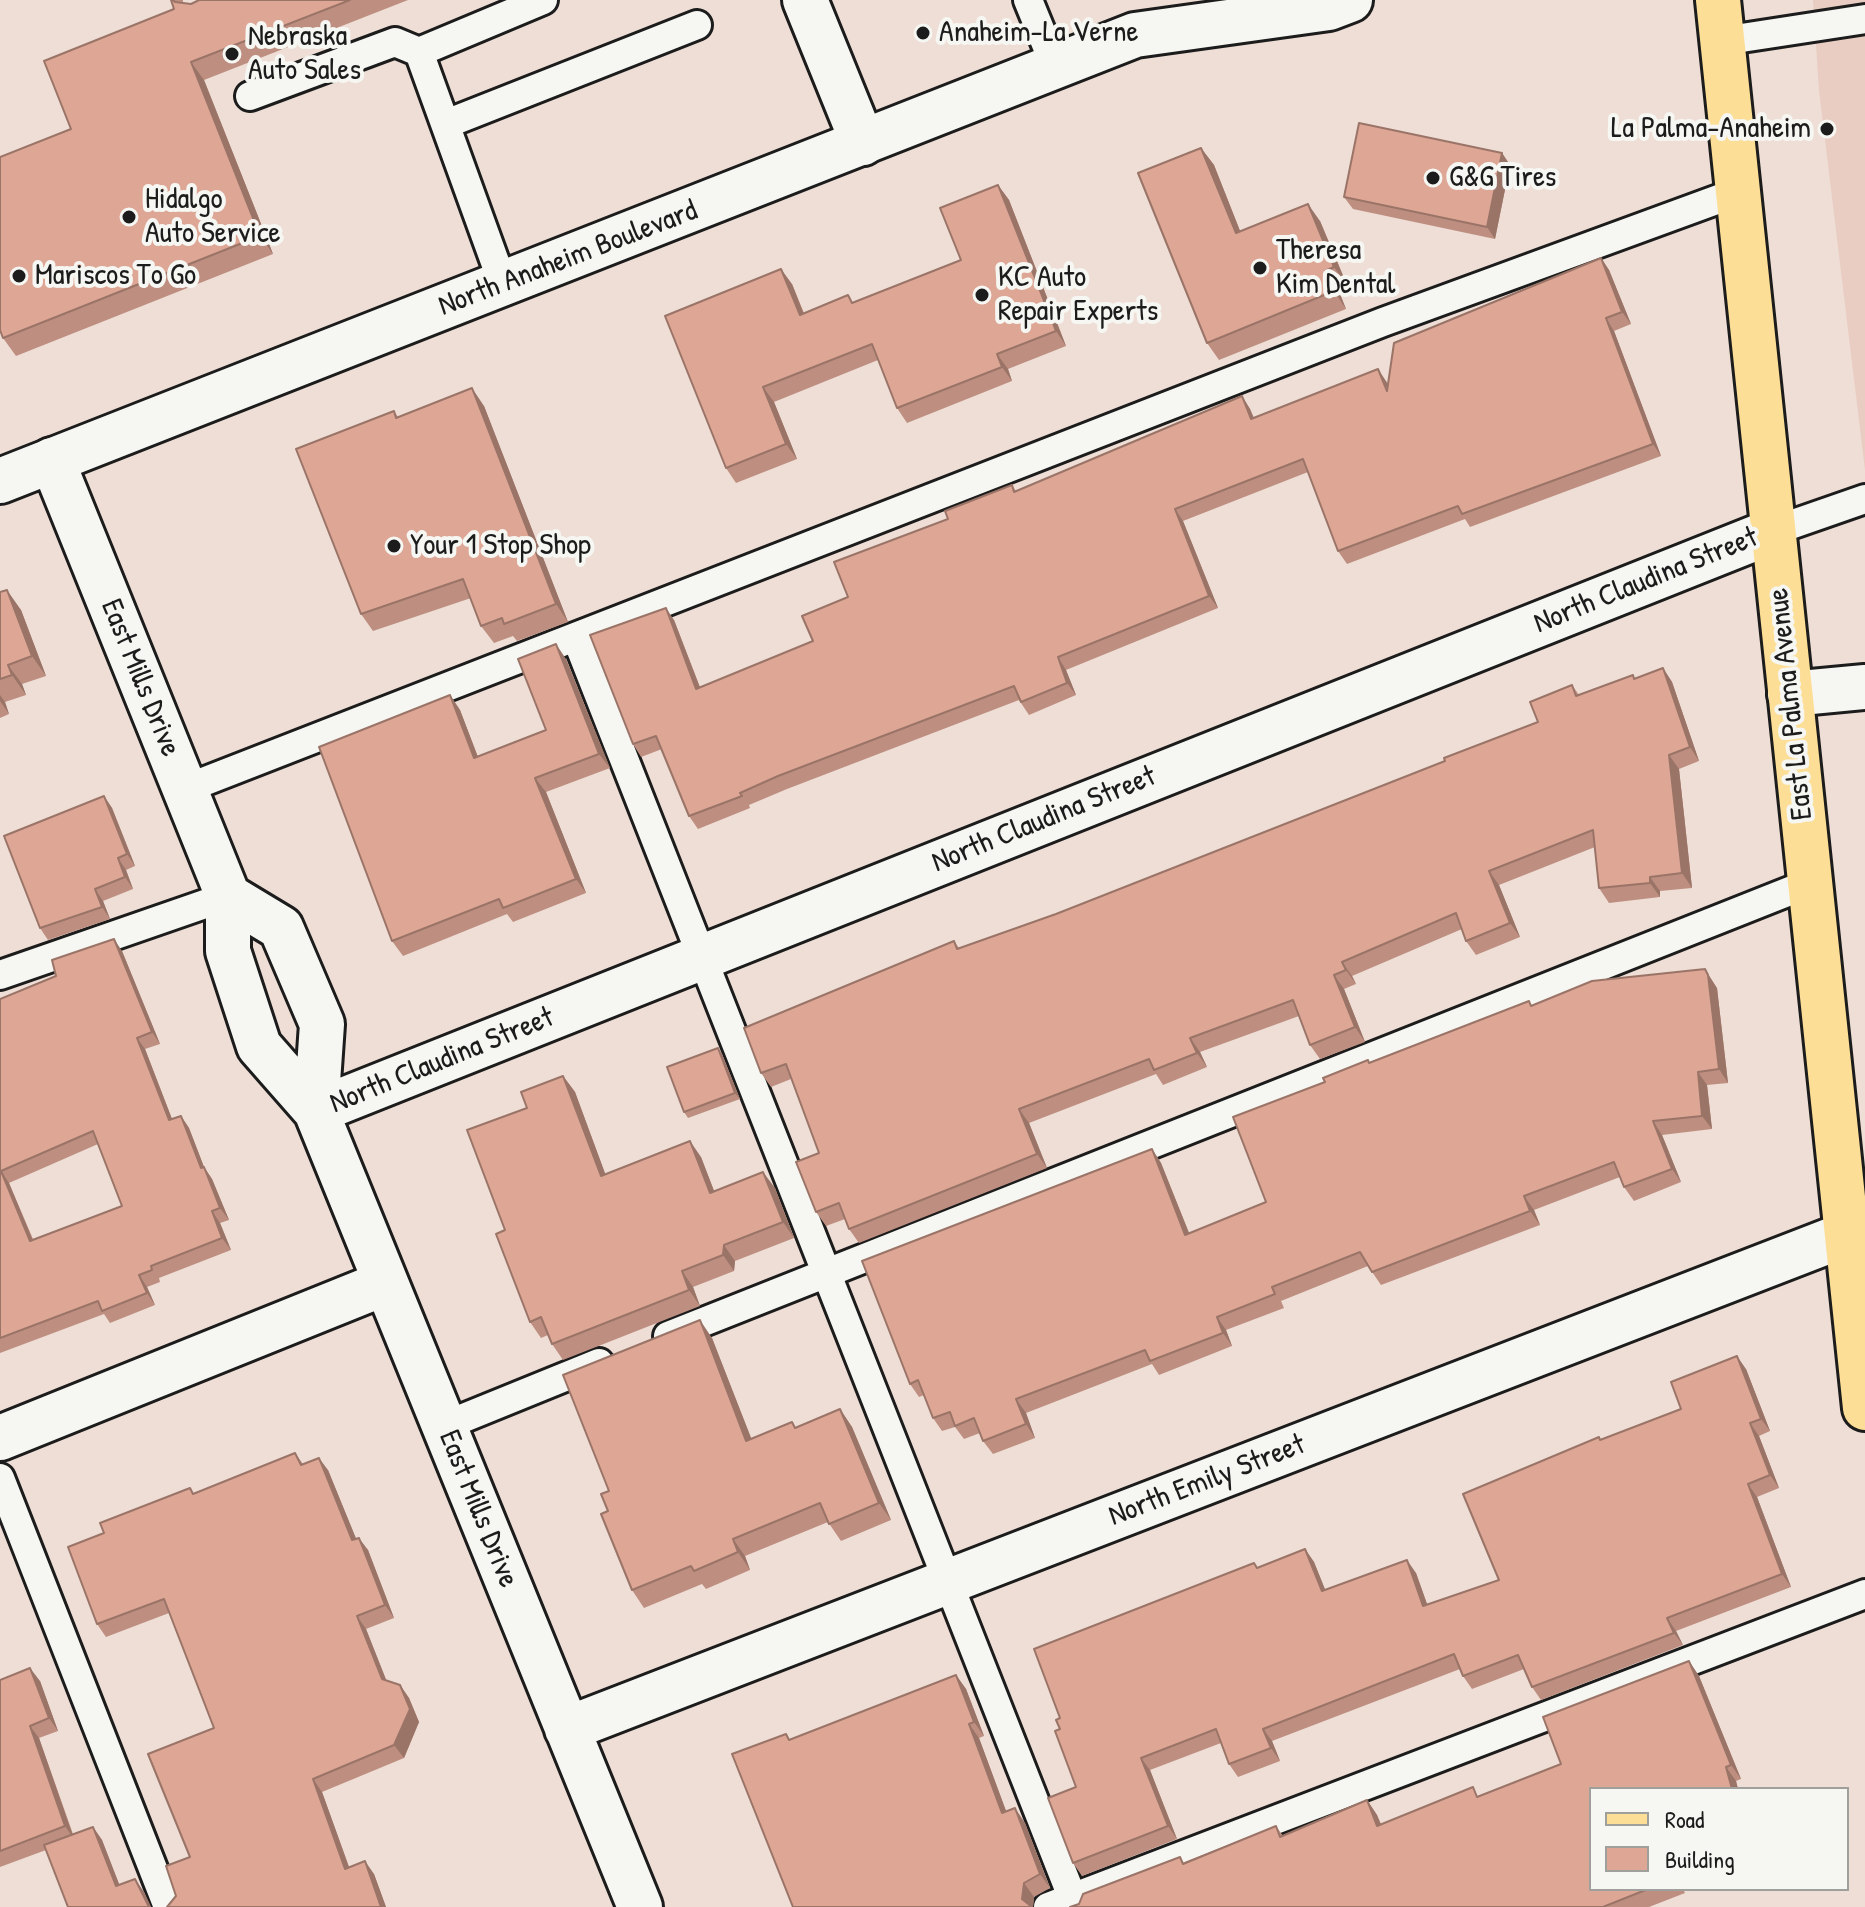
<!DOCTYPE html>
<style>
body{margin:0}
#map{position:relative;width:1865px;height:1907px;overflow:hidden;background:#eeded6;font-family:"Patrick Hand",sans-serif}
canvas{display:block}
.legend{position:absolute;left:1589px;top:1787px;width:260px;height:104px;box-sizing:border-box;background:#f6f6f2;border:2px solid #9f9f9c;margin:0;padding:10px 14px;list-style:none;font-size:24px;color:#1c1c1c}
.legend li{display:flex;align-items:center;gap:16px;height:40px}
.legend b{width:40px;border:2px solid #9f9f9c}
</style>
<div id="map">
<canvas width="1865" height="1907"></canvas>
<ul class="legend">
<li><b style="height:10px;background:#fcde96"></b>Road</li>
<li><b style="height:22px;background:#dda695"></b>Building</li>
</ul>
</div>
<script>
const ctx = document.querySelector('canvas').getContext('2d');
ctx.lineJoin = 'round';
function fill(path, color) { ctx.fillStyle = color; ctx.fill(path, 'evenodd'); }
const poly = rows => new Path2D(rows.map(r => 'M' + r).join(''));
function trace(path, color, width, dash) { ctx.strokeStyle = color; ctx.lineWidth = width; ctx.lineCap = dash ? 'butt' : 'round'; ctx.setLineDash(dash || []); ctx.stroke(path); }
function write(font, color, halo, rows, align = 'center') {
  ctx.font = font + ' "Patrick Hand",sans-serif'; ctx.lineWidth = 8; ctx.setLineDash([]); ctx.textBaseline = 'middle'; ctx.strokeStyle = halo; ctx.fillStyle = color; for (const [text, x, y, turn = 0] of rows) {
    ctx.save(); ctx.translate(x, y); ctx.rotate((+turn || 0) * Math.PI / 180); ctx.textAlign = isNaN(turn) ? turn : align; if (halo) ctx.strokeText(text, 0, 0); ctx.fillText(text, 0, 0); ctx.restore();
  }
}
const built = poly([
 [1813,0,1865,0,1865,470,1819,90]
]);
const lane = poly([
 [1028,0,1055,66],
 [1722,41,1865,19],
 [250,96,395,42,419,52],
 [446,124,697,25],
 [503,284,419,52,543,0],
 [1773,531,1865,499],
 [576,637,1076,1907],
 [185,789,1383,322,1738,192],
 [0,975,228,896],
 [668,1336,1810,883],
 [444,1426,599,1363],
 [0,1478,168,1907],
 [1048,1907,1865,1594]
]);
const street = poly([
 [805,0,863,143],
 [52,460,228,896,228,951,259,1046,316,1111,640,1907],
 [1790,694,1865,687],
 [228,896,281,928,322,1024,316,1111],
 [316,1111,1773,531],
 [0,1438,385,1283],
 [567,1729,1847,1234]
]);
const secondary = poly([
 [0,481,1135,35,1329,8,1350,0]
]);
const primary = poly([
 [1718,0,1865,1408]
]);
const wall = poly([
 [171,0,183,0,183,3,191,4,199,0,408,0,204,80,273,254,16,356,3,338,71,129,174,9],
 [1201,148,1214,165,1240,231,1320,221,1347,285,1338,289,1346,309,1219,360,1207,343],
 [1502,153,1510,165,1495,239,1353,209,1344,197],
 [998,185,1009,200,1066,346,1008,369,1012,381,907,423,897,408,878,360,774,402,797,459,736,483,726,468,792,284,804,313,853,302,961,260],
 [1601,258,1609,270,1631,324,1614,331,1661,456,1470,527,1465,519,1347,564,1338,551,1308,472,1183,521,1218,608,1066,670,1076,695,1029,715,1019,700,787,789,749,805,750,808,698,829,689,816,662,749,641,757,633,744,674,620,700,687,813,641,848,597,948,519,1012,485,1016,491,1242,396,1250,409,1254,418,1386,381,1388,384],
 [484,406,568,622,517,641,513,636,494,643,481,626,471,598,373,631,361,614,394,411,398,417],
 [0,592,21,610,46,676,22,684,26,695,5,702,9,714,0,718],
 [566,659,610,768,546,792,586,893,513,922,507,914,403,956,392,941,450,695,460,710,478,757,546,730],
 [1663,668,1672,682,1699,761,1679,769,1692,888,1660,891,1660,897,1609,903,1599,888,1595,847,1499,885,1520,937,1476,955,1466,941,1462,929,1352,976,1356,984,1344,989,1365,1042,1320,1059,1310,1045,1299,1016,1200,1052,1207,1067,1163,1085,1156,1074,1029,1123,1047,1168,859,1243,849,1229,845,1219,826,1226,816,1212,819,1153,791,1079,771,1087,761,1073,954,941,959,948,1056,914,1445,761,1538,722,1572,685,1579,695,1635,678],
 [104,796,112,808,135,866,126,870,133,889,103,901,110,919,48,940,40,928],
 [122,951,160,1044,145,1049,172,1119,181,1116,189,1128,204,1167,212,1179,229,1220,220,1223,231,1250,159,1278,160,1282,147,1287,155,1305,110,1323,104,1314,0,1353,0,999],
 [98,1144,122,1206,33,1239,9,1183],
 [1717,988,1728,1083,1707,1085,1712,1129,1662,1135,1681,1182,1634,1201,1624,1187,1620,1177,1534,1210,1540,1225,1381,1285,1368,1266,1281,1301,1284,1308,1226,1330,1232,1346,1159,1375,1152,1364,1026,1413,1035,1438,993,1454,983,1441,980,1433,964,1439,955,1427,942,1431,933,1418,924,1395,919,1397,910,1384,1152,1149,1161,1163,1189,1233,1266,1202,1325,1082,1370,1062,1529,1001,1532,1006],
 [722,1054,740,1099,688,1118,684,1112],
 [563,1076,575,1092,605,1174,701,1157,714,1191,775,1188,794,1238,735,1261,734,1271,693,1287,700,1306,563,1360,552,1344,548,1335,541,1338,530,1322,505,1230,527,1108],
 [712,1338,751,1439,792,1422,796,1428,840,1409,852,1427,891,1520,841,1541,828,1522,745,1556,750,1570,706,1589,702,1584,644,1608,632,1590,608,1511,609,1491],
 [1746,1369,1770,1431,1759,1436,1779,1488,1757,1497,1791,1587,1676,1631,1683,1645,1541,1700,1532,1687,1524,1669,1472,1689,1463,1676,1460,1669,1272,1741,1280,1761,1238,1777,1229,1764,1221,1743,1150,1770,1177,1839,1082,1876,1073,1863,1076,1787,1060,1729,1060,1718,1254,1563,1258,1568,1305,1549,1314,1562,1325,1590,1416,1573,1427,1604,1499,1580,1601,1440,1681,1409],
 [295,1453,303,1464,328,1470,356,1539,368,1550,394,1618,366,1629,386,1680,400,1685,409,1698,419,1722,404,1758,322,1792,349,1867,374,1874,386,1907,167,1907,176,1896,190,1857,214,1728,169,1613,106,1637,97,1624,104,1533,195,1494],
 [1689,1661,1699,1676,1741,1779,1736,1781,1738,1789,1591,1789,1591,1889,1683,1889,1685,1893,1649,1907,1070,1907,1276,1826,1283,1836,1367,1800,1377,1815,1381,1824,1479,1796,1561,1764],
 [956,1675,966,1689,984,1736,979,1738,1006,1811,1025,1823,1050,1888,1034,1897,1033,1907,793,1907,790,1740],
 [0,1680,40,1681,58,1731,39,1738,73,1834,93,1827,102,1840,119,1885,144,1892,151,1907,46,1850,0,1867]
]);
const shadedWall = poly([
 [191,62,204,80,273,254,260,236],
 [1201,148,1214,165,1248,251,1236,233],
 [1502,153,1510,165,1495,239,1487,227],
 [998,185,1009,200,1066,346,1056,331],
 [1308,204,1320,221,1347,285,1334,267],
 [1601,258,1609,270,1631,324,1622,312],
 [781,269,792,284,810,330,800,315],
 [1325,271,1338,289,1346,309,1334,291],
 [1606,318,1614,331,1661,456,1653,444],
 [997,354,1008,369,1012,381,1002,367],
 [1378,369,1386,381,1395,403,1387,391],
 [763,387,774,402,797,459,786,444],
 [472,388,484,406,568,622,556,604],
 [1242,396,1250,409,1259,431,1251,419],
 [1175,509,1183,521,1218,608,1209,596],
 [7,590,21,610,46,676,32,656],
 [666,608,674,620,705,701,696,689],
 [556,644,566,659,610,768,599,754],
 [1058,657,1066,670,1076,695,1067,683],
 [8,665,22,684,26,695,12,675],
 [1663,668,1672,682,1699,761,1690,747],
 [0,695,5,702,9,714,0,701],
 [450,695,460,710,484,773,474,758],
 [1669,755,1679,769,1692,888,1682,873],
 [535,778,546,792,586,893,576,879],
 [104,796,112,808,135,866,127,854],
 [118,858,126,870,133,889,125,877],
 [1489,871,1499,885,1520,937,1510,923],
 [1650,877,1660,891,1660,897,1650,883],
 [95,889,103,901,110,919,102,907],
 [114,939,122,951,160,1044,152,1032],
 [1342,962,1352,976,1356,984,1346,970],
 [1705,969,1717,988,1728,1083,1719,1069],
 [1334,975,1344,989,1365,1042,1355,1027],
 [137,1038,145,1049,177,1132,169,1120],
 [1190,1038,1200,1052,1207,1067,1197,1053],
 [718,1048,722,1054,740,1099,735,1093],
 [1698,1072,1707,1085,1712,1129,1702,1116],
 [563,1076,575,1092,612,1192,601,1176],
 [1019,1109,1029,1123,1047,1168,1037,1154],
 [181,1116,189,1128,204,1167,212,1179,229,1220,220,1208,201,1168],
 [1653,1121,1662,1135,1681,1182,1672,1169],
 [690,1141,701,1157,721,1209,710,1193],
 [1152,1149,1161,1163,1195,1248,1185,1235],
 [1,1171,9,1183,38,1253,30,1241],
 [763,1172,775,1188,794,1238,783,1222],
 [1524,1196,1534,1210,1540,1225,1530,1211],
 [212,1211,220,1223,231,1250,222,1238],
 [724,1245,735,1261,734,1271,723,1255],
 [682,1271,693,1287,700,1306,689,1290],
 [139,1275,147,1287,155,1305,147,1293],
 [1217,1317,1226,1330,1232,1346,1223,1333],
 [700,1320,712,1338,759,1458,746,1441],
 [1737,1356,1746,1369,1770,1431,1761,1419],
 [1016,1399,1026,1413,1035,1438,1026,1424],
 [840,1409,852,1427,891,1520,879,1503],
 [1750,1423,1759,1436,1779,1488,1770,1475],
 [319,1458,328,1470,362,1553,352,1540],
 [1748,1484,1757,1497,1791,1587,1782,1574],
 [359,1538,368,1550,394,1618,385,1605],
 [733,1539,745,1556,750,1570,738,1552],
 [1305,1549,1314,1562,1331,1604,1322,1591],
 [1407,1560,1416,1573,1432,1618,1423,1606],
 [357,1616,366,1629,391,1692,382,1679],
 [1667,1618,1676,1631,1683,1645,1674,1633],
 [1689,1661,1699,1676,1741,1779,1731,1765],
 [30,1668,40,1681,58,1731,49,1718],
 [956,1675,966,1689,984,1736,974,1722],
 [400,1685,409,1698,419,1722,404,1758,394,1745],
 [969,1724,979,1738,1012,1827,1002,1813],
 [30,1726,39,1738,74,1839,65,1826],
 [1263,1729,1272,1741,1280,1761,1271,1748],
 [1141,1758,1150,1770,1177,1839,1168,1826],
 [1726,1767,1736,1781,1738,1789,1732,1789],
 [313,1779,322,1792,354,1881,345,1869],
 [1367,1800,1377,1815,1387,1840,1377,1826],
 [1015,1808,1025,1823,1050,1888,1040,1874],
 [93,1827,102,1840,125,1899,116,1886],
 [365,1861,374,1874,386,1907,381,1907],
 [135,1879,144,1892,151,1907,148,1907],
 [1024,1883,1034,1897,1033,1907,1028,1907,1022,1899]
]);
const building = poly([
 [171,0,173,0,175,2,191,4,199,0,350,0,191,62,260,236,3,338,0,330,0,157,71,129,44,61,174,9,171,0],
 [1359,123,1502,153,1487,227,1344,197,1359,123],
 [1201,148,1236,233,1308,204,1334,267,1325,271,1334,291,1207,343,1138,173,1201,148],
 [998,185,1056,331,997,354,1002,367,897,408,872,344,763,387,786,444,726,468,665,316,781,269,800,315,848,295,852,303,961,260,940,208,998,185],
 [1601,258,1622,312,1606,318,1653,444,1462,514,1458,506,1338,551,1303,459,1175,509,1209,596,1058,657,1067,683,1021,702,1014,686,778,776,740,793,742,796,689,816,656,736,633,744,590,635,666,608,696,689,813,641,802,616,848,597,834,562,948,519,945,511,1012,485,1014,492,1242,396,1251,419,1378,369,1387,391,1394,343,1601,258],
 [472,388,556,604,504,624,502,618,481,626,463,579,361,614,296,449,394,411,396,418,472,388],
 [7,590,32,656,8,665,12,675,0,679,0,592,7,590],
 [556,644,599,754,535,778,576,879,503,908,499,899,392,941,319,747,450,695,474,758,546,730,518,659,556,644],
 [1663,668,1690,747,1669,755,1682,873,1650,877,1650,883,1599,888,1593,830,1489,871,1510,923,1466,941,1456,913,1342,962,1346,970,1334,975,1355,1027,1310,1045,1293,1000,1190,1038,1197,1053,1154,1070,1149,1059,1019,1109,1037,1154,849,1229,839,1203,816,1212,796,1162,819,1153,786,1064,761,1073,744,1028,954,941,957,949,1056,914,1445,761,1444,758,1538,722,1530,702,1572,685,1576,696,1633,675,1634,679,1663,668],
 [104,796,127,854,118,858,125,877,95,889,102,907,40,928,4,836,104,796],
 [114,939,152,1032,137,1038,169,1120,181,1116,201,1168,204,1167,220,1208,212,1211,222,1238,151,1266,152,1270,139,1275,147,1293,102,1311,98,1301,0,1338,0,999,56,976,52,960,114,939],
 [93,1131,122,1206,30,1241,1,1171,93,1131],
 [1705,969,1708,975,1719,1069,1698,1072,1702,1116,1653,1121,1672,1169,1624,1187,1614,1162,1524,1196,1530,1211,1372,1272,1360,1252,1272,1287,1275,1294,1217,1317,1223,1333,1150,1361,1145,1350,1016,1399,1026,1424,983,1441,974,1418,955,1426,950,1412,933,1418,918,1380,910,1384,862,1261,1152,1149,1185,1235,1266,1202,1233,1117,1325,1082,1323,1078,1368,1060,1369,1063,1529,1001,1531,1006,1592,981,1705,969],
 [718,1048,735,1093,684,1112,667,1067,718,1048],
 [563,1076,601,1176,690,1141,710,1193,763,1172,783,1222,724,1245,723,1255,682,1271,689,1290,552,1344,541,1317,530,1322,496,1234,505,1230,467,1130,527,1108,521,1092,563,1076],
 [700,1320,746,1441,792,1422,795,1428,840,1409,879,1503,829,1524,820,1503,733,1539,738,1552,694,1571,691,1566,632,1590,601,1514,608,1511,601,1494,609,1491,563,1375,700,1320],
 [1737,1356,1761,1419,1750,1423,1770,1475,1748,1484,1782,1574,1667,1618,1674,1633,1532,1687,1518,1655,1463,1676,1454,1654,1263,1729,1271,1748,1229,1764,1216,1729,1141,1758,1168,1826,1073,1863,1048,1798,1076,1787,1055,1731,1060,1729,1056,1720,1060,1718,1034,1649,1254,1563,1257,1568,1305,1549,1322,1591,1407,1560,1423,1606,1499,1580,1463,1494,1599,1437,1600,1440,1681,1409,1671,1382,1737,1356],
 [295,1453,301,1465,319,1458,352,1540,359,1538,385,1605,357,1616,382,1679,400,1685,410,1709,394,1745,313,1779,345,1869,365,1861,381,1907,167,1907,176,1896,166,1866,190,1857,148,1754,214,1728,164,1599,97,1624,68,1547,104,1533,100,1523,190,1488,193,1494,295,1453],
 [1689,1661,1731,1765,1726,1767,1732,1789,1591,1789,1591,1889,1648,1889,1603,1907,1070,1907,1079,1904,1083,1894,1180,1857,1183,1864,1276,1826,1280,1837,1367,1800,1377,1826,1473,1787,1477,1797,1561,1764,1543,1717,1689,1661],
 [30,1668,49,1718,30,1726,65,1826,0,1851,0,1680,30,1668],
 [956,1675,974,1722,969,1724,1002,1813,1015,1808,1040,1874,1024,1883,1022,1899,1032,1907,793,1907,732,1754,786,1734,789,1740,956,1675],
 [93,1827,116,1886,135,1879,149,1907,68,1907,44,1845,93,1827]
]);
const markers = [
 [923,33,8,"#1c1c1c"],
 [232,54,8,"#1c1c1c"],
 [1827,129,8,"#1c1c1c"],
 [1433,178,8,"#1c1c1c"],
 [129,217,8,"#1c1c1c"],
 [1260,268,8,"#1c1c1c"],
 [19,276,8,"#1c1c1c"],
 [982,295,8,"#1c1c1c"],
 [394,546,8,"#1c1c1c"]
];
const poiNames = [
 ["Anaheim-La Verne",939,33],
 ["Nebraska",248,37],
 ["Auto Sales",248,71],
 ["La Palma-Anaheim",1811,129,"right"],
 ["G&G Tires",1449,178],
 ["Hidalgo",145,200],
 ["Auto Service",145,234],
 ["Theresa",1276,251],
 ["Kim Dental",1276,285],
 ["Mariscos To Go",35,276],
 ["KC Auto",998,278],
 ["Repair Experts",998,312],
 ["Your 1 Stop Shop",410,546]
];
const streetNames = [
 ["North Anaheim Boulevard",568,259,-21],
 ["North Claudina Street",1646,581,-22],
 ["East Mills Drive",140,678,68],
 ["East La Palma Avenue",1791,704,-96],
 ["North Claudina Street",1044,820,-22],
 ["North Claudina Street",442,1061,-22],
 ["North Emily Street",1207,1481,-21],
 ["East Mills Drive",478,1509,68]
];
fill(built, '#e9cdc2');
trace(lane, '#1c1c1c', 34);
trace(street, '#1c1c1c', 50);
trace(secondary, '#1c1c1c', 50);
trace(primary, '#1c1c1c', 50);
trace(lane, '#f6f6f2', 28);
trace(street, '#f6f6f2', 44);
trace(secondary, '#f6f6f2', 44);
trace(primary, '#fcde96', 44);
fill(wall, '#be8f80');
fill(shadedWall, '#9b7468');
fill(building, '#dda695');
trace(building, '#9b7468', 2);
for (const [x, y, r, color] of markers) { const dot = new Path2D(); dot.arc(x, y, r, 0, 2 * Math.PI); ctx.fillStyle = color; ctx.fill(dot); trace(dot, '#f6f6f2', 3); }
write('30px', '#1c1c1c', '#f6f6f2', poiNames, 'left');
write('30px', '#1c1c1c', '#f6f6f2', streetNames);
</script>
